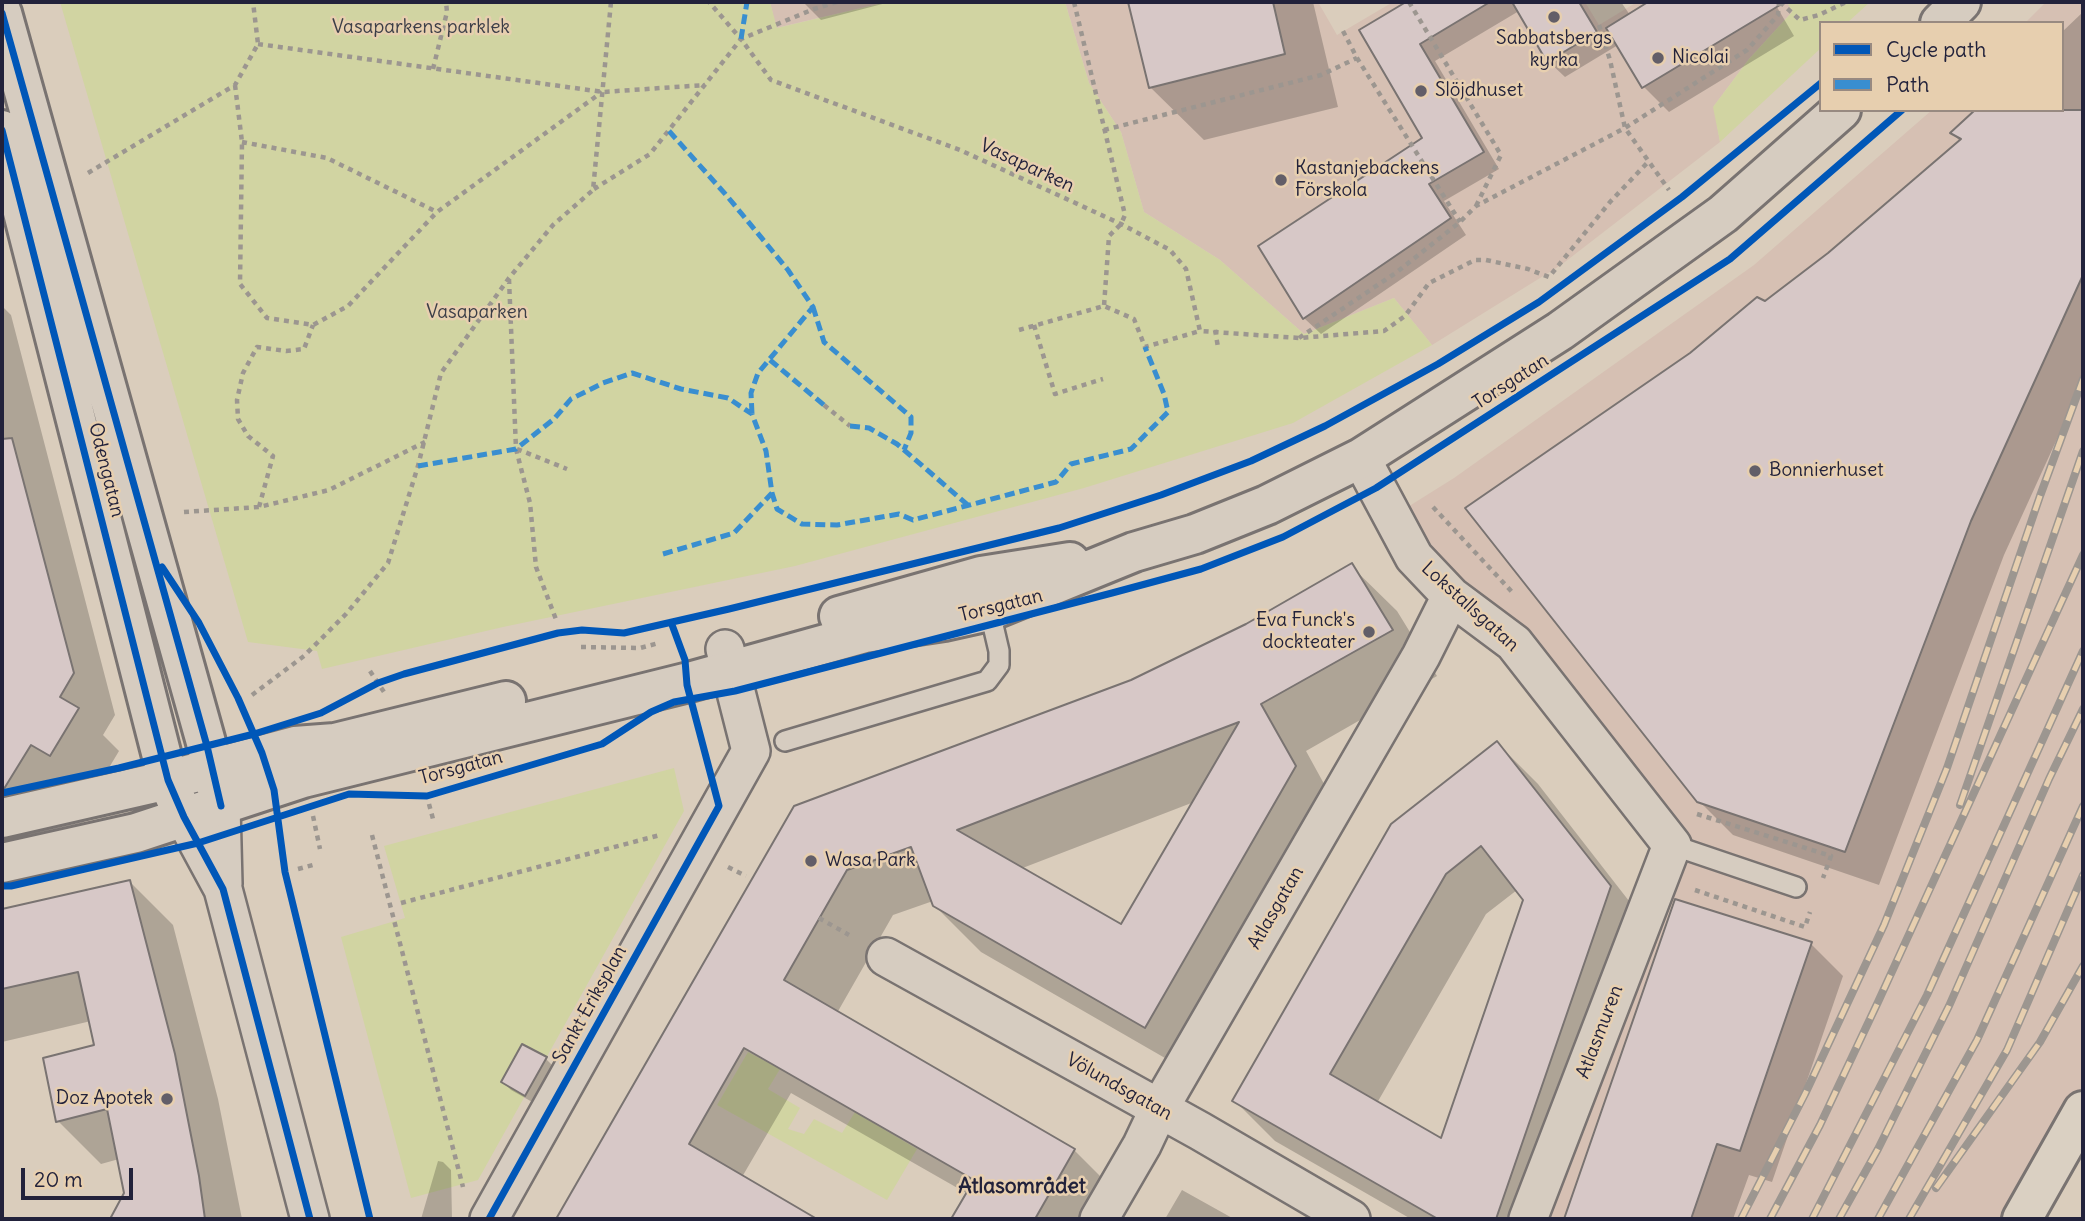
<!DOCTYPE html>
<meta charset="utf-8">
<style>
body{margin:0}
#map{position:relative;width:2085px;height:1221px;overflow:hidden;background:#dacdbc;font-family:Delius,sans-serif}
canvas{display:block}
.frame{position:absolute;inset:0;border:4px solid #22223b;pointer-events:none}
.legend{position:absolute;left:1819px;top:21px;width:245px;height:91px;box-sizing:border-box;background:#e7cfaf;border:2px solid #988a81;margin:0;padding:9px 12px;list-style:none;font-size:21px;color:#22223b}
.legend li{display:flex;align-items:center;gap:14px;height:35px}
.legend b{width:35px;border:2px solid #988a81}
.scale{position:absolute;left:21px;top:1168px;width:112px;height:32px;box-sizing:border-box;border:4px solid #22223b;border-top:0;padding-left:9px;font-size:21px;line-height:24px;white-space:nowrap;color:#22223b;-webkit-text-stroke:5px #e7cfaf;paint-order:stroke}
</style>
<div id="map">
<canvas width="2085" height="1221"></canvas>
<div class="frame"></div>
<ul class="legend">
<li><b style="height:9px;background:#0057b8"></b>Cycle path</li>
<li><b style="height:9px;background:#398ed0"></b>Path</li>
</ul>
<div class="scale">20 m</div>
</div>
<script>
const ctx = document.querySelector('canvas').getContext('2d');
ctx.lineJoin = 'round';
function fill(path, color) { ctx.fillStyle = color; ctx.fill(path, 'evenodd'); }
const poly = rows => new Path2D(rows.map(r => 'M' + r).join(''));
function trace(path, color, width, dash) { ctx.strokeStyle = color; ctx.lineWidth = width; ctx.lineCap = dash ? 'butt' : 'round'; ctx.setLineDash(dash || []); ctx.stroke(path); }
function write(font, color, halo, rows, align = 'center') {
  ctx.font = font + ' Delius,sans-serif'; ctx.lineWidth = 5; ctx.setLineDash([]); ctx.textBaseline = 'middle'; ctx.strokeStyle = halo; ctx.fillStyle = color; for (const [text, x, y, turn = 0] of rows) {
    ctx.save(); ctx.translate(x, y); ctx.rotate((+turn || 0) * Math.PI / 180); ctx.textAlign = isNaN(turn) ? turn : align; if (halo) ctx.strokeText(text, 0, 0); ctx.fillText(text, 0, 0); ctx.restore();
  }
}
const built = poly([
 [770,2,887,2,776,28],
 [1065,2,1318,2,1337,35,1393,2,1585,2,1599,25,1637,2,1787,2,1793,11,1749,59,1714,106,1720,142,1561,265,1432,345,1394,298,1304,334,1220,260,1144,212,1121,132,1089,83],
 [2046,2,2083,2,2083,1089,2009,1219,1530,1219,1673,850,1387,520,1454,478,1754,265,1932,110,2062,110,2062,23,2025,23]
]);
const green = poly([
 [60,2,770,2,777,28,887,2,1065,2,1089,83,1121,132,1144,212,1220,260,1304,334,1394,298,1432,345,1293,423,1084,488,795,566,503,627,322,669,317,651,248,642],
 [1787,2,1870,2,1847,23,1821,23,1821,48,1720,142,1713,107,1749,59,1792,12],
 [674,768,684,811,478,1180,411,1198,341,937,405,918,384,846],
 [748,1052,780,1069,768,1089,800,1108,788,1129,804,1134,814,1119,842,1133,855,1112,917,1149,887,1200,717,1105]
]);
const shadow = poly([
 [803,2,890,2,821,20],
 [1130,2,1313,2,1338,107,1204,140,1150,87],
 [1408,2,1621,2,1630,15,1652,2,1774,2,1794,36,1669,112,1644,87,1618,45,1565,77,1548,61,1519,11,1435,61,1499,169,1444,201,1466,235,1321,334,1304,318,1425,138,1361,30],
 [2083,12,2083,382,2004,555,1879,885,1733,835,1699,801,1766,303,1830,255,1961,142,1952,133,2062,110,2062,32],
 [2,306,11,315,115,715,103,735,119,751,92,796,2,823],
 [1351,566,1397,611,1437,676,1306,751,1340,813,1191,1073,981,952,935,906,933,901,893,915,837,1013,1074,1150,1120,1196,1106,1219,953,1219,968,1194,791,1093,742,1177,815,1219,558,1219,795,807,1132,681,1246,625],
 [1194,802,1122,926,1020,869],
 [1497,743,1538,784,1650,928,1550,1219,1411,1219,1275,1141,1234,1100],
 [1517,890,1525,900,1442,1140,1377,1103,1486,914],
 [130,882,173,925,218,1099,242,1219,112,1219,126,1193,119,1159,101,1164,58,1121,96,1047,91,1021,2,1042,2,911],
 [1676,901,1811,944,1843,976,1772,1182,1749,1175,1733,1219,1566,1219],
 [546,1059,554,1067,534,1103,511,1090,503,1082],
 [438,1161,443,1162,451,1170,452,1219,421,1219],
 [1182,1190,1234,1219,1165,1219]
]);
const building = poly([
 [1128,2,1273,2,1285,54,1149,88,1128,2],
 [1406,2,1490,2,1420,44,1484,152,1429,184,1451,218,1303,319,1258,246,1422,138,1359,30,1406,2],
 [1512,2,1579,2,1597,32,1547,62,1512,2],
 [1648,2,1785,2,1642,88,1606,28,1648,2],
 [1975,110,2083,110,2083,275,1971,521,1845,852,1697,802,1465,508,1690,353,1757,297,1765,301,1828,253,1961,139,1950,133,1975,110],
 [12,438,74,673,60,697,79,708,50,756,31,745,2,792,2,439,12,438],
 [1352,563,1393,630,1261,704,1296,766,1145,1028,933,906,911,847,847,870,784,980,1075,1149,1035,1219,951,1219,974,1180,744,1048,689,1144,817,1219,556,1219,794,806,1131,680,1246,624,1352,563],
 [1239,722,1121,924,957,830,1053,793,1239,722],
 [1497,741,1611,886,1496,1219,1438,1219,1232,1101,1391,824,1497,741],
 [1481,846,1523,900,1441,1138,1330,1074,1446,874,1481,846],
 [130,880,175,1054,199,1176,205,1219,110,1219,124,1193,107,1109,56,1122,43,1058,94,1045,78,972,2,989,2,909,130,880],
 [1675,899,1812,942,1740,1151,1717,1144,1691,1219,1564,1219,1675,899],
 [522,1044,547,1057,525,1096,501,1082,522,1044]
]);
const path = poly([
 [837,2,814,9,741,39,771,80,960,150,1121,224,1170,250,1186,269,1200,331,1299,338,1384,331,1405,316,1429,283,1475,260,1486,260,1528,269,1549,277,1610,202,1648,162],
 [1074,2,1125,215,1121,224,1109,236,1104,306],
 [1409,2,1501,155,1476,206],
 [1780,2,1800,20,1819,15,1846,2],
 [1599,25,1610,60,1625,128,1669,190],
 [1343,31,1357,58,1460,222],
 [258,44,603,92,705,85],
 [433,69,447,12,446,2],
 [235,85,242,142,240,284,267,318,313,325,348,306,437,212,602,92],
 [1104,130,1321,75,1357,58],
 [242,142,327,158,437,212],
 [88,173,235,85,258,44,253,2],
 [594,189,650,154,741,39,709,2],
 [509,279,516,449,530,503,536,567,557,622],
 [1034,325,1055,394,1103,379],
 [1019,330,1104,306,1134,319,1145,347,1200,331],
 [1215,330,1218,347],
 [1299,338,1397,272,1460,222,1476,206,1625,128,1747,50,1778,15,1779,2],
 [824,405,850,426],
 [517,449,567,469],
 [259,507,273,456,248,436,238,419,237,400,243,373,257,347,286,351,304,349,313,325],
 [1433,507,1513,593],
 [184,512,259,507,329,490,425,442],
 [581,647,640,648,659,643],
 [370,671,384,692],
 [252,695,304,656,346,614,388,563,418,466,441,373,509,278,553,225,593,190,611,2],
 [429,804,433,819],
 [1697,814,1831,856,1823,878],
 [313,816,320,849],
 [372,835,463,1187],
 [728,867,746,876],
 [298,869,313,865],
 [1695,890,1805,927,1810,912],
 [401,903,660,835],
 [819,918,849,935]
]);
const lane = poly([
 [785,741,987,681,999,665,999,651,988,604],
 [1672,845,1796,887]
]);
const street = poly([
 [1361,458,1414,557,1451,596,1514,643,1672,845,1528,1219],
 [221,806,223,884],
 [184,817,223,889,310,1219],
 [886,957,1200,1131,1351,1219],
 [489,1219,751,751,725,649],
 [1099,1219,1142,1145,1159,1109,1421,656,1451,596]
]);
const secondary = poly([
 [2,13,207,746,218,794],
 [1940,23,1961,2],
 [2,130,168,780,177,802],
 [839,616,981,576,1070,562],
 [2,818,168,780,295,746,335,743,506,701],
 [2,863,136,833,303,778,689,682,865,633,944,621,989,611,1134,552,1195,534,1267,505,1361,458,1560,331,1723,214,1841,110]
]);
const highway = poly([
 [2022,1219,2083,1111]
]);
const rail = poly([
 [1960,805,2083,451],
 [1936,1188,2040,1042,2083,966],
 [1741,1219,1805,1094,1884,925,1947,768,2040,496,2083,379],
 [1770,1219,1820,1125,1878,1002,2083,555],
 [1812,1219,1927,995,2083,651],
 [1839,1219,1878,1149,1949,1006,2049,779,2083,709],
 [1878,1219,1977,1040,2083,806],
 [1909,1219,2007,1050,2083,875]
]);
const quiet = poly([
 [741,39,747,2],
 [669,131,727,196,788,270,813,307,758,373,751,393,752,414],
 [813,307,824,342,911,417,911,433,904,450],
 [770,360,824,405],
 [850,426,869,428,897,444,969,506],
 [418,466,516,449,554,419,571,399,603,383,632,373,681,389,728,398,752,414,766,451,772,493,777,509,802,524,837,525,899,514,913,520,1056,482,1071,464,1131,449,1168,412,1164,394,1145,347],
 [663,554,734,533,772,493]
]);
const cycleway = poly([
 [2,13,207,746,221,806],
 [2,130,168,780,184,817,223,889,310,1219],
 [162,567,199,623,238,698,262,753,274,790,285,872,370,1219],
 [2,793,119,768,254,734,321,713,378,683,404,674,558,633,582,630,624,633,729,609,1059,528,1161,495,1251,461,1325,426,1438,364,1539,302,1682,197,1821,83],
 [2,886,11,886,198,843,349,794,427,796,602,744,651,712,674,702,735,691,1112,593,1201,569,1283,537,1376,488,1730,259,1902,110],
 [489,1219,719,806,687,685,685,660,671,622]
]);
const markers = [
 [1554,17,7,"#625e68"],
 [1658,58,7,"#625e68"],
 [1421,91,7,"#625e68"],
 [1281,180,7,"#625e68"],
 [1755,471,7,"#625e68"],
 [1369,632,7,"#625e68"],
 [811,861,7,"#625e68"],
 [167,1099,7,"#625e68"]
];
const parkNames = [
 ["Vasaparkens parklek",421,28],
 ["Vasaparken",477,313]
];
const poiNames = [
 ["Sabbatsbergs",1554,39,"center"],
 ["kyrka",1554,61,"center"],
 ["Nicolai",1672,58],
 ["Slöjdhuset",1435,91],
 ["Kastanjebackens",1295,169],
 ["Förskola",1295,191],
 ["Bonnierhuset",1769,471],
 ["Eva Funck's",1355,621,"right"],
 ["dockteater",1355,643,"right"],
 ["Wasa Park",825,861],
 ["Doz Apotek",153,1099,"right"]
];
const streetNames = [
 ["Vasaparken",1027,166,25],
 ["Torsgatan",1511,382,-33],
 ["Odengatan",106,470,76],
 ["Torsgatan",1001,606,-14],
 ["Lokstallsgatan",1470,607,42],
 ["Torsgatan",461,768,-15],
 ["Atlasgatan",1276,908,-60],
 ["Sankt Eriksplan",590,1005,-61],
 ["Atlasmuren",1600,1032,-69],
 ["Völundsgatan",1119,1087,29]
];
const neighbourhoodNames = [
 ["Atlasområdet",1022,1187]
];
fill(built, '#d6c0b3');
fill(green, '#d1d4a2');
fill(shadow, '#0003');
fill(building, '#d7c8c7');
trace(building, '#797371', 2);
trace(lane, '#797371', 24);
trace(street, '#797371', 42);
trace(secondary, '#797371', 44);
trace(highway, '#797371', 44);
trace(path, '#9c9690', 4.5, [5, 5]);
trace(lane, '#d6ccc0', 19);
trace(street, '#d6ccc0', 37);
trace(secondary, '#d6ccc0', 38);
trace(highway, '#dad0c2', 38);
trace(rail, '#9c9690', 8);
trace(rail, '#e7cfaf', 5, [16]);
trace(quiet, '#398ed0', 5, [10, 5]);
trace(cycleway, '#0057b8', 7);
for (const [x, y, r, color] of markers) { const dot = new Path2D(); dot.arc(x, y, r, 0, 2 * Math.PI); ctx.fillStyle = color; ctx.fill(dot); trace(dot, '#e7cfaf', 2.5); }
write('19px', '#3b3d47', '#e7cfaf', parkNames);
write('19px', '#22223b', '#e7cfaf', poiNames, 'left');
write('19px', '#22223b', '#e7cfaf', streetNames);
write('bold 21px', '#22223b', '#e7cfaf', neighbourhoodNames);
</script>
